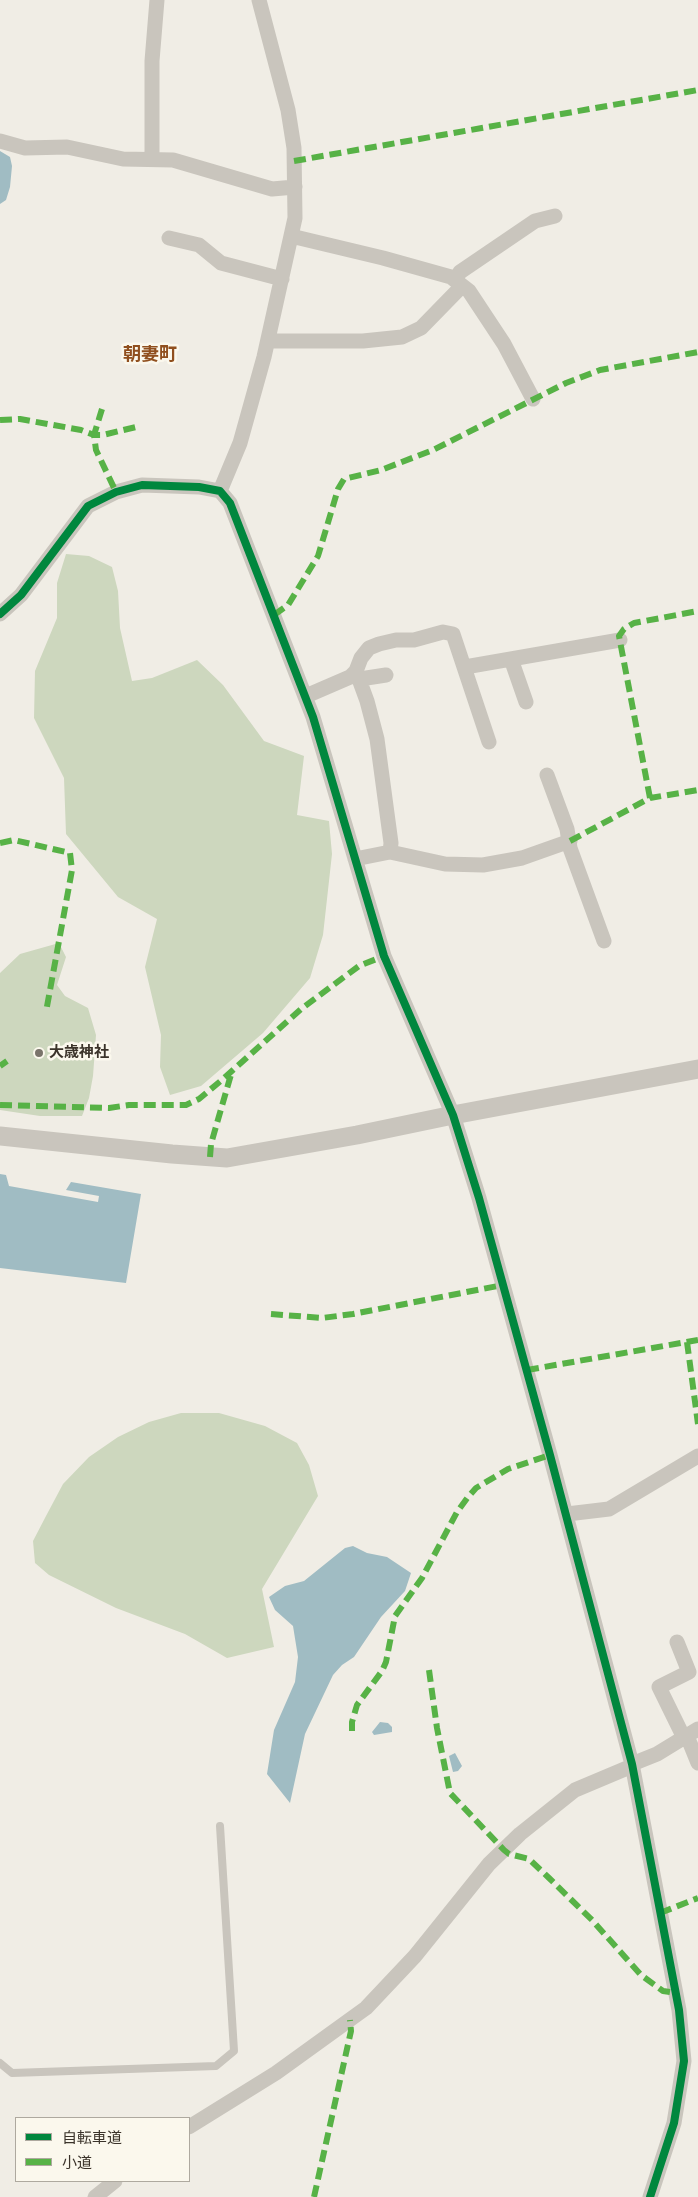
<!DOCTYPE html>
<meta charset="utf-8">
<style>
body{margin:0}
#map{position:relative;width:698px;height:2197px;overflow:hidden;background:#f0ede5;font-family:Arial,"Noto Sans JP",sans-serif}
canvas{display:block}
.legend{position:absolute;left:15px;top:2117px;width:175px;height:65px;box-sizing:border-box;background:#fbf8ed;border:1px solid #aea99f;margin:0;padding:6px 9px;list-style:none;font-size:15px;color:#3b332a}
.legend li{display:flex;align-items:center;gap:10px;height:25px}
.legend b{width:25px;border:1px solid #aea99f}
</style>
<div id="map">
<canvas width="698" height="2197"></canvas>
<ul class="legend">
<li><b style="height:6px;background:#00873e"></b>自転車道</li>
<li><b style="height:6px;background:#57b246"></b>小道</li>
</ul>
</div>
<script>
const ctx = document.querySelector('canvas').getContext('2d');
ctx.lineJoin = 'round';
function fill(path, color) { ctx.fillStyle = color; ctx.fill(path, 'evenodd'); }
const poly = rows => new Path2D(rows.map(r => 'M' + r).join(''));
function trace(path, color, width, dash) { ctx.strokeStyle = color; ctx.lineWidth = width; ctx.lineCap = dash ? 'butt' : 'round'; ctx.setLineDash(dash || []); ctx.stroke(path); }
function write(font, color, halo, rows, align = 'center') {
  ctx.font = font + ' Arial,"Noto Sans JP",sans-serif'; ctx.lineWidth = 5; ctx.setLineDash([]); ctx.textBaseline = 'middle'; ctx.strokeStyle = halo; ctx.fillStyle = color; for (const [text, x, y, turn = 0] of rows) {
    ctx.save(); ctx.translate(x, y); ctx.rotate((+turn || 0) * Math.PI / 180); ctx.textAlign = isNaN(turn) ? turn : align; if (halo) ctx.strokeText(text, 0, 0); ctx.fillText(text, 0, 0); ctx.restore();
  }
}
const green = poly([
 [66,554,89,556,112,567,118,591,120,628,132,681,152,678,197,660,223,685,264,741,304,756,297,815,329,821,332,854,323,935,310,978,263,1033,201,1086,170,1095,160,1067,161,1035,145,967,157,919,118,897,66,834,64,778,34,718,35,671,57,618,57,583],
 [59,943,66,957,57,985,65,996,88,1008,96,1035,93,1076,89,1098,82,1116,40,1116,0,1110,0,973,20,954],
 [181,1413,219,1413,265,1426,297,1443,309,1465,318,1496,262,1589,274,1647,227,1658,185,1634,116,1608,49,1575,35,1563,33,1541,46,1516,63,1484,89,1457,118,1437,149,1422]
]);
const water = poly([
 [0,151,10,157,12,166,10,187,6,200,0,204],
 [0,1174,6,1175,9,1186,98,1202,99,1196,66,1190,71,1182,141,1194,126,1283,0,1268],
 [353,1546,367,1553,387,1557,411,1573,405,1591,381,1617,354,1657,342,1665,333,1675,305,1734,290,1803,267,1774,274,1730,295,1682,298,1657,293,1626,275,1610,269,1597,285,1586,304,1581,345,1548],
 [380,1722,388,1723,392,1727,392,1732,374,1735,372,1732],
 [455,1753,462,1766,458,1771,453,1772,449,1756]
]);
const service = poly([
 [0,2063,12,2073,216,2066,234,2051,220,1826]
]);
const minor = poly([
 [0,141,25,148,67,147,123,159,173,160,272,189,295,187],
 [152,159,152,61,157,0],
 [291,236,383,258,451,277,469,291,504,344,533,399],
 [169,238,199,245,221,263,282,279],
 [455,280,460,272,535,221,555,216],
 [268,341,363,341,402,337,421,328,462,286],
 [220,491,240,443,264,357,295,218,294,148,288,110,259,0],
 [0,614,21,595,88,506,116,492,142,485,199,487,220,491,230,503,313,717,384,956,453,1115,479,1198,550,1455,632,1764,679,2010,684,2061,674,2123,650,2197],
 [511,659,526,702],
 [465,667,620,640],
 [356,671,367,701,377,739,391,843,390,852],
 [360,679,386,675],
 [306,696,350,677,356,671,361,658,369,648,379,644,396,640,414,640,443,632,453,634,489,742],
 [547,775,567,829,570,848,604,941],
 [355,859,390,852,445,864,483,865,522,858,570,841],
 [567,1514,609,1509,698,1456],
 [677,1642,689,1672,659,1687,684,1738],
 [687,1736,698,1763],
 [632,1764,657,1754,698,1729],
 [189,2127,276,2073,366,2008,415,1956,489,1864,520,1834,575,1790,632,1766],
 [95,2197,115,2181]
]);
const tertiary = poly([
 [0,1136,172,1154,227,1158,357,1135,453,1115,698,1069]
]);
const quiet = poly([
 [294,161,698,90],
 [102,409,94,435,96,450,116,492],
 [0,420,20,419,81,430,94,435,103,435,136,427],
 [274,615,288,605,318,556,338,489,344,479,381,470,433,450,566,383,600,370,698,352],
 [650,798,619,636,624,629,634,623,698,611],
 [570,841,650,798,698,790],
 [0,843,14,840,70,853,72,870,46,1012],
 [0,1066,7,1061],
 [0,1105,109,1108,129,1105,186,1105,199,1099,223,1079,301,1009,359,966,384,956],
 [210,1157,211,1144,232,1071],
 [271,1314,322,1318,353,1314,503,1285],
 [687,1342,698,1424],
 [527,1370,698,1340],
 [429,1670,437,1728,450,1793,504,1850,509,1854,529,1859,549,1878,592,1920,641,1975,663,1991,676,1993],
 [352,1731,352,1722,357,1705,382,1671,386,1662,395,1616,422,1578,457,1512,468,1497,476,1488,508,1469,550,1455],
 [660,1913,698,1898],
 [314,2197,351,2031,350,2020]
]);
const cycleway = poly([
 [0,614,21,595,88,506,116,492,142,485,199,487,220,491,230,503,313,717,384,956,453,1115,479,1198,550,1455,632,1764,679,2010,684,2061,674,2123,650,2197]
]);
const markers = [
 [39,1053,5,"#7a746b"]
];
const poiNames = [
 ["大歳神社",49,1053]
];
const quarterNames = [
 ["朝妻町",150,355]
];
fill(green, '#cdd7be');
fill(water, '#a0bcc3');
trace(service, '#c9c5bd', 8);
trace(minor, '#c9c5bd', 15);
trace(tertiary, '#c9c5bd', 19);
trace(quiet, '#57b246', 6, [12, 6]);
trace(cycleway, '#00873e', 8);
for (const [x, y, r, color] of markers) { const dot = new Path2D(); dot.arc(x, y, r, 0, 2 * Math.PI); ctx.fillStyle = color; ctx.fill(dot); trace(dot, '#fbf8ed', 2); }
write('bold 15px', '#3b332a', '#fbf8ed', poiNames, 'left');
write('bold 18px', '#904f1e', '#fbf8ed', quarterNames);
</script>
